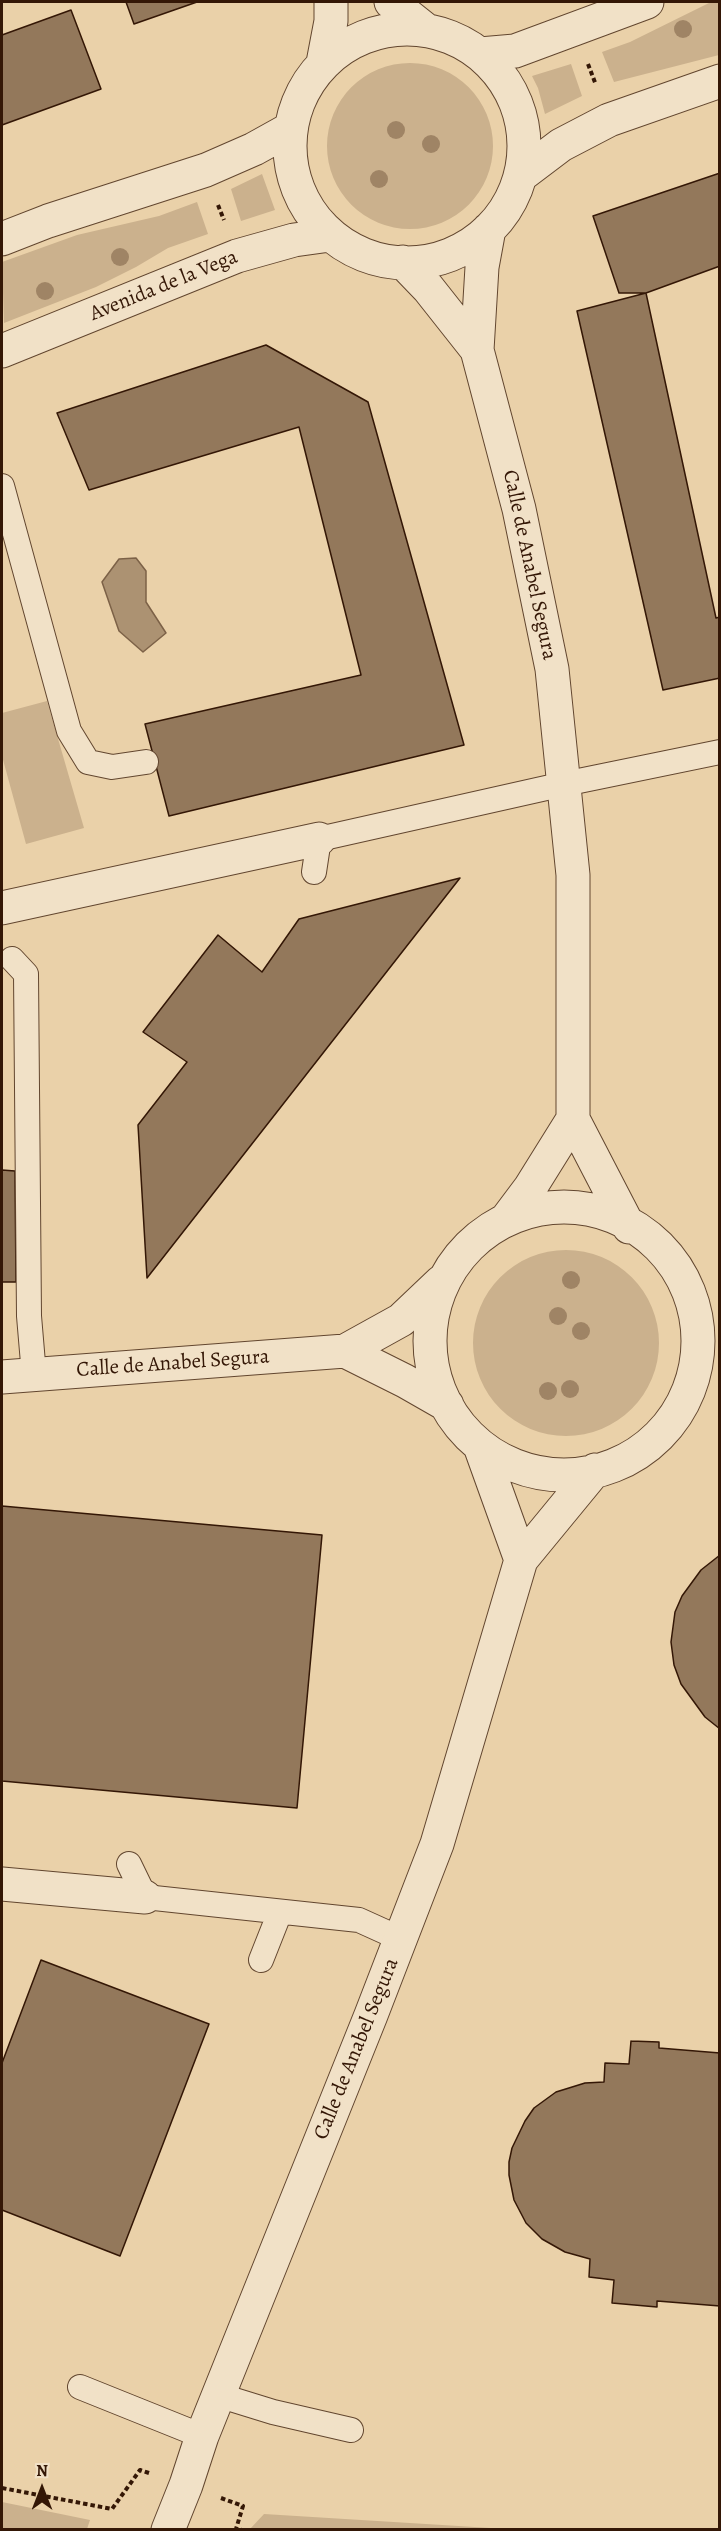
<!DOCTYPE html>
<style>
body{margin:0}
#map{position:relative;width:721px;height:2531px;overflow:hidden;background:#ead1a9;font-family:Alegreya,serif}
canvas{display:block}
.frame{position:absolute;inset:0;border:3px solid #341706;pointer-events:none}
.north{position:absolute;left:12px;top:2459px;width:60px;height:60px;-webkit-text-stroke:4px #f1e1c7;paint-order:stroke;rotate:0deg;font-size:16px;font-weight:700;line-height:24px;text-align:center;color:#341706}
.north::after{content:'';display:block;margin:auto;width:21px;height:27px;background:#341706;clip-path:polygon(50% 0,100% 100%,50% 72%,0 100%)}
</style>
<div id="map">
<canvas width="721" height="2531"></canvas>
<div class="frame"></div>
<div class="north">N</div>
</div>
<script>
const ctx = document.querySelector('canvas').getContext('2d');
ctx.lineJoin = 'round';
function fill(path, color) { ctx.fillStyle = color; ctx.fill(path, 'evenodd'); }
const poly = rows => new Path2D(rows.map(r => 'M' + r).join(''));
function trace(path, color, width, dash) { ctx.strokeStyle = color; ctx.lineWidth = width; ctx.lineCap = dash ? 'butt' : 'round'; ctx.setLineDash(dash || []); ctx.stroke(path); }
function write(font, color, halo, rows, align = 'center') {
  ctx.font = font + ' Alegreya,serif'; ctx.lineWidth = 4.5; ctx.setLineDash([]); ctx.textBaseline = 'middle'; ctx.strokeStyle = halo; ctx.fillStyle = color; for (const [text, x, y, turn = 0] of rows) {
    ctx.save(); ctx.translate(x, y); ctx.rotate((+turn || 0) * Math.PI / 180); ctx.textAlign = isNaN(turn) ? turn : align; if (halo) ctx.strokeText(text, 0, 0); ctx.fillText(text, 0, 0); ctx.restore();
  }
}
const green = poly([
 [711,2,719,2,719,55,614,82,602,52,630,42],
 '327 146a83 83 0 1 1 166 0a83 83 0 1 1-166 0Z',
 [571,64,582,96,545,114,538,88,532,76],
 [262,174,275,210,241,221,231,189],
 [197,202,208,234,168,248,136,267,96,287,4,323,2,262,77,235,159,216],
 [47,701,84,828,26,844,2,756,2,713],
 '473 1343a93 93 0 1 1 186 0a93 93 0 1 1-186 0Z',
 [2,2502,90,2520,87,2529,2,2529],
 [264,2514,507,2529,250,2529]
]);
const water = poly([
 [136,558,146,571,146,602,166,633,143,652,119,631,102,582,119,559,136,558]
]);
const building = poly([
 [126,2,197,2,134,24,126,2],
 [71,10,101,89,2,125,2,35,71,10],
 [720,173,720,266,646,293,619,293,593,216,720,173],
 [646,293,716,618,720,617,720,678,663,690,577,311,646,293],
 [266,345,368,402,464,745,169,816,145,724,361,675,299,427,89,490,57,413,266,345],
 [460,878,147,1278,138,1125,187,1062,143,1032,218,935,262,972,299,919,460,878],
 [2,1170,15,1171,16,1282,2,1282,2,1170],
 [2,1506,322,1535,297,1808,2,1781,2,1506],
 [720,1555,720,1729,705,1717,681,1684,674,1665,671,1642,675,1612,682,1596,701,1570,720,1555],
 [41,1960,209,2024,120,2256,2,2210,2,2063,41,1960],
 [631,2041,659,2042,659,2048,720,2053,720,2306,657,2301,657,2307,612,2303,614,2280,589,2277,590,2259,565,2252,542,2239,526,2223,514,2200,509,2175,509,2162,512,2148,525,2121,534,2108,556,2092,585,2083,604,2082,605,2063,629,2064,631,2041]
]);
const path = poly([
 [588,64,596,85],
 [218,205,224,220],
 [2,2488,112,2509,140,2470,149,2473],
 [221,2498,243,2506,236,2529,242,2530]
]);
const service = poly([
 [2,486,69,731,88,762,112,767,146,762],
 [314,872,319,839,564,784,720,752],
 [12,959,26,974,29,1316,34,1375],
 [129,1864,145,1897,359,1920,401,1939],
 [261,1960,280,1912],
 [80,2387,202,2436],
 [218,2395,273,2412,351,2430]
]);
const pedestrian = poly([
 [2,908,319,839],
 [2,1884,145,1897]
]);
const minor = poly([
 [391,2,426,30],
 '290 146a117 117 0 1 1 234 0a117 117 0 1 1-234 0Z',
 [480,54,515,51,647,2],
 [323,63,331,21,331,2],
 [520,176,561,145,609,120,720,81],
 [489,229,482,267,477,350,519,509,552,669,573,875,573,1119,629,1227],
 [2,239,48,221,206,170,254,149,290,129],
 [403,262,428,288,477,350],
 [2,351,237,256,294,240,330,235],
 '430 1341a134 134 0 1 1 268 0a134 134 0 1 1-268 0Z',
 [506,1220,530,1188,573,1119],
 [345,1351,405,1381,447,1405],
 [2,1377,345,1351,401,1320,441,1282],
 [480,1446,521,1560],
 [168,2530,186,2485,202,2436,371,2015,437,1844,521,1560,595,1470]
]);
const trees = [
 [683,29],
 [396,130],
 [431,144],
 [379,179],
 [120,257],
 [45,291],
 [571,1280],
 [558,1316],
 [581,1331],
 [570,1389],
 [548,1391]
];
const streetNames = [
 ["Avenida de la Vega",164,286,-22],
 ["Calle de Anabel Segura",529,565,78],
 ["Calle de Anabel Segura",173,1364,-4],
 ["Calle de Anabel Segura",357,2049,-68]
];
fill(green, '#cbb18d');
fill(water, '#ac9272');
trace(water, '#7c6147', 1.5);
fill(building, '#93785b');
trace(building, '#341706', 1.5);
trace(service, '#62462f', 26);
trace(pedestrian, '#62462f', 35);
trace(minor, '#62462f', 35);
trace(path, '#341706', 4, [4.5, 3]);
trace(service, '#f1e1c7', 24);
trace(pedestrian, '#f1e1c7', 33);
trace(minor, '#f1e1c7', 33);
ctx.fillStyle = '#9f8465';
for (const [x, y] of trees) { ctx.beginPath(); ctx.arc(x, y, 9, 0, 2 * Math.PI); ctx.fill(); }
write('21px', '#341706', '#f1e1c7', streetNames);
</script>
